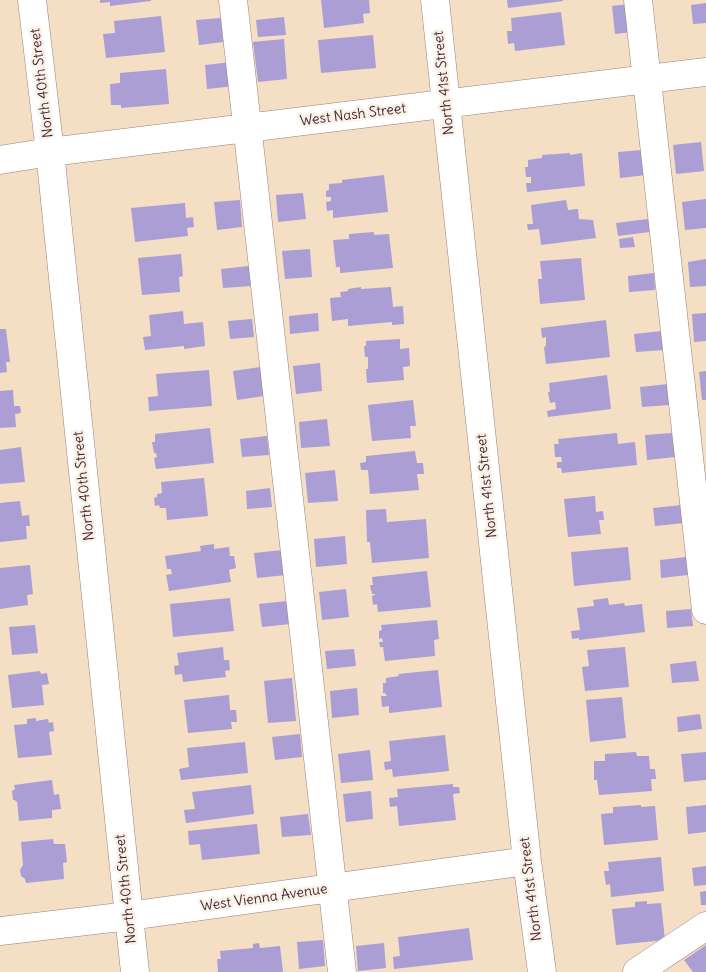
<!DOCTYPE html>
<style>
body{margin:0}
canvas{display:block;background:#f4dec4}
</style>
<canvas width="706" height="972"></canvas>
<script>
const ctx = document.querySelector('canvas').getContext('2d');
ctx.lineJoin = 'round';
function fill(path, color) { ctx.fillStyle = color; ctx.fill(path, 'evenodd'); }
const poly = rows => new Path2D(rows.map(r => 'M' + r).join(''));
function trace(path, color, width, dash) { ctx.strokeStyle = color; ctx.lineWidth = width; ctx.lineCap = dash ? 'butt' : 'round'; ctx.setLineDash(dash || []); ctx.stroke(path); }
function write(font, color, halo, rows, align = 'center') {
  ctx.font = font + ' Delius,sans-serif'; ctx.lineWidth = 5; ctx.setLineDash([]); ctx.textBaseline = 'middle'; ctx.strokeStyle = halo; ctx.fillStyle = color; for (const [text, x, y, turn = 0] of rows) {
    ctx.save(); ctx.translate(x, y); ctx.rotate((+turn || 0) * Math.PI / 180); ctx.textAlign = isNaN(turn) ? turn : align; if (halo) ctx.strokeText(text, 0, 0); ctx.fillText(text, 0, 0); ctx.restore();
  }
}
const building = poly([
 [100,0,151,0,151,1,110,6,110,2,100,3],
 [321,0,369,0,370,13,363,14,364,23,324,28],
 [507,0,563,0,563,1,508,8],
 [706,3,706,23,693,24,691,5],
 [629,4,632,32,615,34,612,6],
 [561,12,565,45,515,51,514,43,508,44,507,31,512,31,511,18],
 [161,16,165,52,106,58,103,34,115,33,114,21],
 [284,17,286,35,258,37,256,20],
 [221,18,223,42,199,45,196,20],
 [373,35,376,68,321,73,318,40],
 [284,39,287,79,258,82,253,42],
 [232,62,235,86,207,89,205,65],
 [166,69,169,104,121,108,121,105,111,105,110,84,120,83,120,73],
 [701,142,704,171,676,174,673,145],
 [643,150,646,175,620,178,618,152],
 [570,153,570,155,582,153,585,186,527,192,526,183,531,183,531,177,526,177,525,167,528,167,528,160,542,158,542,155],
 [384,175,388,212,333,218,333,210,327,211,326,202,331,201,331,197,326,197,326,191,329,190,329,184,342,183,342,180],
 [303,193,306,219,278,222,276,195],
 [706,199,706,228,685,230,682,202],
 [240,200,242,227,217,230,214,202],
 [566,200,568,210,578,209,579,219,593,220,596,238,541,245,539,229,528,230,527,224,533,224,531,205],
 [185,203,186,218,193,217,194,227,187,228,188,236,135,242,131,208],
 [648,219,650,232,618,236,616,223],
 [374,232,374,235,389,234,393,268,340,273,340,267,336,267,333,240,349,239,349,234],
 [633,237,635,247,620,248,619,239],
 [310,249,312,277,285,279,282,251],
 [181,254,183,276,179,277,180,292,142,295,138,258],
 [581,258,585,300,540,304,538,279,542,279,540,261],
 [706,259,706,286,690,287,688,262],
 [249,266,251,286,223,288,221,269],
 [654,273,655,290,629,292,628,276],
 [361,287,361,289,391,287,393,307,403,306,404,324,392,325,392,322,348,326,348,319,332,321,330,298,341,297,340,292,348,291,348,289],
 [183,311,184,324,203,322,205,346,184,349,184,346,145,350,143,337,151,336,149,315],
 [318,313,319,331,290,334,289,316],
 [706,313,706,341,694,342,692,314],
 [252,319,254,337,230,339,228,321],
 [606,320,610,357,546,364,544,347,546,346,546,337,542,338,541,328],
 [0,329,6,329,10,362,6,362,7,372,0,373],
 [662,331,664,350,636,352,634,334],
 [400,339,400,349,409,348,410,366,403,367,404,380,367,383,366,369,368,369,368,357,365,357,364,346,366,346,366,341],
 [320,363,322,391,296,394,293,366],
 [260,367,264,396,237,400,233,371],
 [209,370,212,406,149,411,148,397,158,396,156,374],
 [706,371,706,400,702,400,699,372],
 [607,375,611,409,548,417,547,411,556,409,555,402,550,403,548,392,550,392,549,383],
 [668,384,669,405,642,407,640,387],
 [13,390,14,406,20,406,21,413,15,414,16,427,0,428,0,391],
 [413,400,416,426,410,426,411,438,372,441,368,405],
 [327,419,330,446,301,448,299,422],
 [210,428,214,463,156,469,154,458,157,457,156,453,154,453,152,442,155,442,155,434],
 [617,433,618,444,635,442,637,465,562,473,561,468,557,468,557,462,562,462,561,457,555,457,554,444,559,444,558,439],
 [672,433,675,457,647,460,645,435],
 [267,436,269,455,242,457,240,439],
 [21,447,25,482,0,484,0,450],
 [415,451,417,463,423,463,424,474,417,474,419,490,370,494,368,470,361,470,360,463,366,462,366,456],
 [335,470,338,501,308,503,305,473],
 [204,478,208,516,167,520,166,508,160,508,159,505,155,506,154,498,157,497,157,494,162,493,161,482],
 [270,488,272,507,247,509,246,491],
 [595,496,596,512,603,511,604,520,599,520,601,534,568,537,564,499],
 [20,501,22,516,29,515,30,526,26,526,27,539,0,542,0,503],
 [682,505,684,523,655,526,653,508],
 [386,509,387,522,426,519,429,558,372,563,370,542,367,542,366,510],
 [345,536,347,564,316,567,314,539],
 [214,544,214,549,229,547,230,556,234,556,236,568,229,570,231,582,169,591,166,575,172,574,171,569,167,569,165,556,201,551,200,546],
 [628,547,631,580,574,586,571,552],
 [283,550,286,575,257,578,254,553],
 [686,557,688,575,661,578,660,560],
 [30,565,33,594,27,595,28,605,0,609,0,568],
 [427,571,431,607,378,612,377,604,373,605,372,596,375,595,375,594,372,594,370,585,373,585,372,577],
 [346,589,349,617,322,620,319,592],
 [230,598,234,631,173,637,170,604],
 [608,598,609,605,624,603,625,606,642,604,645,632,579,640,579,638,572,639,571,631,580,630,577,608,594,606,593,600],
 [287,601,290,624,262,627,259,604],
 [691,609,693,626,667,628,666,611],
 [437,620,439,639,434,640,435,656,385,661,383,647,380,647,379,642,383,642,382,638,379,639,379,631,382,630,381,625],
 [35,625,38,653,12,655,9,627],
 [223,647,224,660,229,660,230,670,225,671,226,677,183,682,182,674,175,675,174,666,179,665,177,653],
 [625,647,629,687,585,691,582,667,589,666,587,650],
 [354,649,356,666,327,669,325,651],
 [696,661,699,681,672,683,670,664],
 [438,670,442,707,389,713,389,706,382,707,381,696,387,696,385,693,383,693,383,683,386,683,386,678,399,676,398,674],
 [40,671,41,674,47,673,49,684,42,685,44,705,12,708,8,675],
 [292,678,296,721,268,723,264,681],
 [357,688,359,715,332,718,330,691],
 [229,695,230,710,236,710,237,722,231,722,232,729,188,733,184,700],
 [622,697,626,738,590,742,586,700],
 [700,714,702,729,678,732,677,717],
 [36,718,36,721,48,719,49,723,53,722,54,731,49,732,52,755,18,758,14,725,27,724,27,719],
 [300,734,302,757,275,760,272,737],
 [445,735,449,771,393,777,392,769,385,770,384,762,391,761,389,741],
 [245,742,248,773,181,780,179,769,189,767,187,748],
 [370,750,373,780,341,783,338,754],
 [636,752,637,756,649,756,650,769,655,769,656,779,651,779,652,791,599,795,597,780,594,780,594,761,605,761,605,754],
 [706,752,706,780,684,782,681,754],
 [52,780,54,795,59,794,61,809,52,810,52,818,19,821,17,801,16,802,15,800,13,800,12,791,15,789,14,785],
 [453,784,453,787,459,787,460,793,453,794,456,820,399,826,397,806,390,807,389,798,398,797,397,789],
 [251,785,254,814,186,823,184,810,195,809,192,792],
 [371,791,373,819,346,822,343,794],
 [641,805,641,807,655,806,658,840,604,845,601,814,613,813,613,807],
 [706,805,706,832,688,834,686,807],
 [308,814,311,835,282,837,280,817],
 [257,824,260,854,202,860,200,844,189,845,188,831],
 [53,839,54,844,65,844,67,862,63,863,64,879,26,883,25,879,21,876,20,870,23,865,21,842],
 [661,857,664,891,611,897,610,884,606,885,604,871,609,871,608,862],
 [706,866,706,885,694,886,692,868],
 [706,891,706,905,701,905,700,892],
 [647,901,647,904,661,903,665,940,616,945,612,909,635,907,635,902],
 [469,928,473,960,394,969,393,957,400,956,398,937],
 [323,940,325,966,299,969,297,942],
 [259,943,260,948,280,946,283,972,218,972,217,959,221,959,220,951,253,948,253,944],
 [384,943,386,968,358,971,356,946],
 [706,945,706,972,693,972,684,960]
]);
const minor = poly([
 [32,0,50,152,129,916,135,972],
 [233,0,342,972],
 [435,0,527,861,542,972],
 [638,0,706,610],
 [0,160,50,152,706,72],
 [0,931,129,916,527,861],
 [637,972,706,926]
]);
const streetNames = [
 ["North 40th Street",42,83,-97],
 ["North 41st Street",444,83,-96],
 ["West Nash Street",353,115,-7],
 ["North 40th Street",84,486,-96],
 ["North 41st Street",487,486,-96],
 ["North 40th Street",126,889,-96],
 ["North 41st Street",531,889,-97],
 ["West Vienna Avenue",264,898,-8]
];
fill(building, '#aa9ed4');
trace(minor, '#9f7e78', 29);
trace(minor, '#fff', 28);
write('14px', '#4a1f2b', '#f7f3e8', streetNames);
</script>
